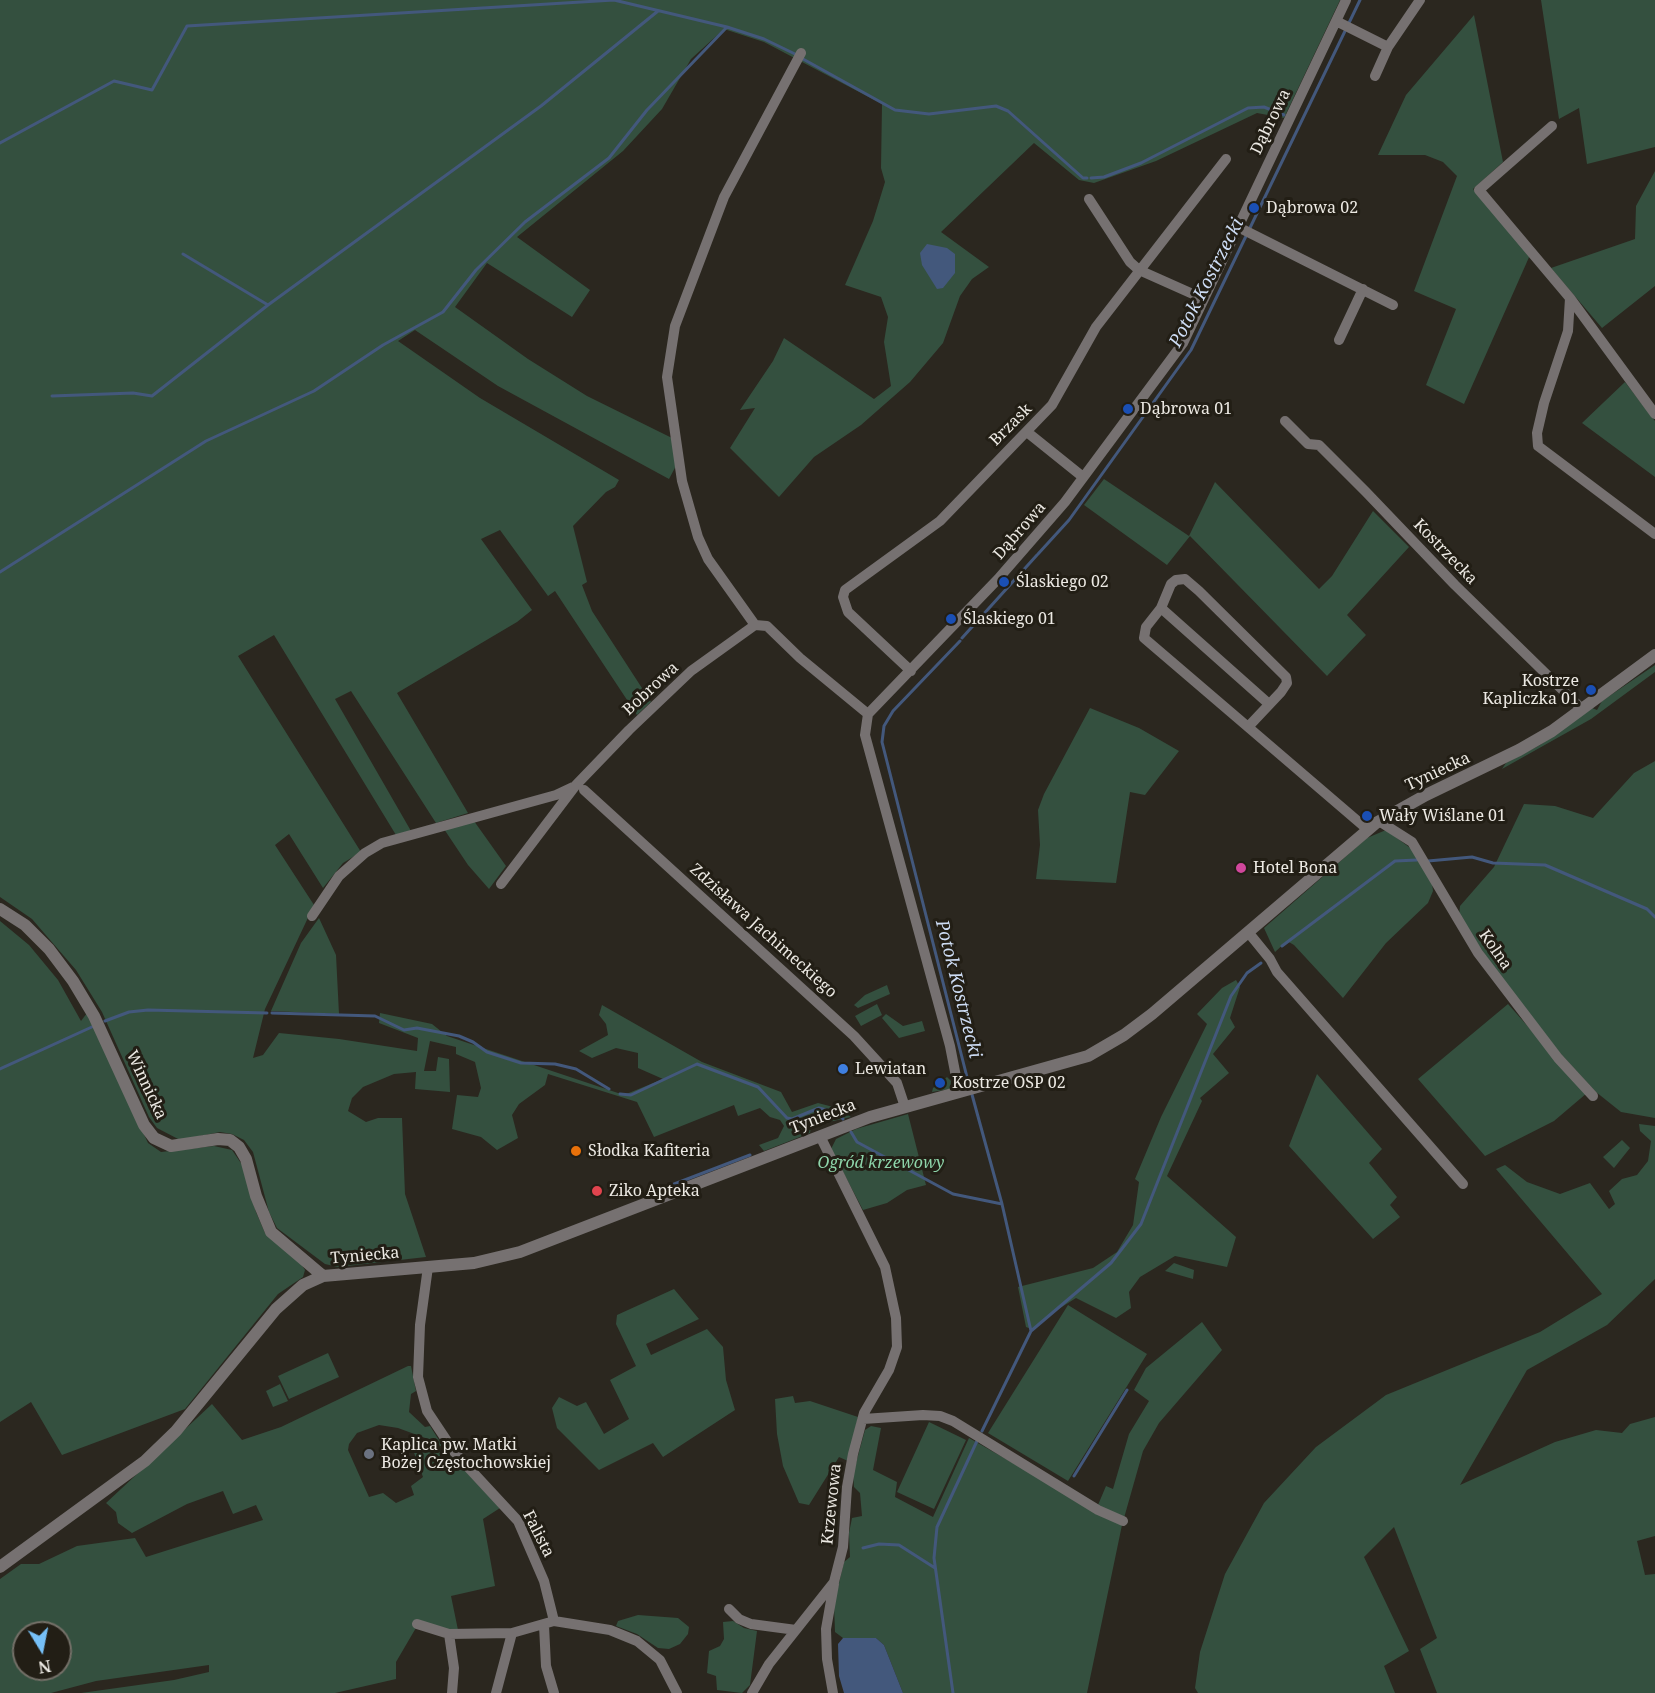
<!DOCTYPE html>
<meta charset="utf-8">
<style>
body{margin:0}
#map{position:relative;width:1655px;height:1693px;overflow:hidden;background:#2b271f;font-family:"Noto Serif",serif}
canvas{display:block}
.north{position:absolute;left:12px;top:1621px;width:60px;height:60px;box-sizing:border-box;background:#221e15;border:2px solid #736f67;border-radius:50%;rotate:170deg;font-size:16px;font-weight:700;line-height:24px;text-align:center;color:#ece9e3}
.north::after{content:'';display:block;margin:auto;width:21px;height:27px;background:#76c0f7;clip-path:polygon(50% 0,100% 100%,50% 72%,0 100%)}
</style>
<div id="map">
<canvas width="1655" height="1693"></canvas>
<div class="north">N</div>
</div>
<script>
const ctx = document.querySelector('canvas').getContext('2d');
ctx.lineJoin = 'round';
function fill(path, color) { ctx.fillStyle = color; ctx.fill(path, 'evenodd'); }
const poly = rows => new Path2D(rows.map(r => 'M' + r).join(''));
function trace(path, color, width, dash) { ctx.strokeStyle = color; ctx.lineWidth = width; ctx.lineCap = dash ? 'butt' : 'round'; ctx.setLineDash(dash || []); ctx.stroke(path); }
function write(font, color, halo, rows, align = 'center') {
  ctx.font = font + ' "Noto Serif",serif'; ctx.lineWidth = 6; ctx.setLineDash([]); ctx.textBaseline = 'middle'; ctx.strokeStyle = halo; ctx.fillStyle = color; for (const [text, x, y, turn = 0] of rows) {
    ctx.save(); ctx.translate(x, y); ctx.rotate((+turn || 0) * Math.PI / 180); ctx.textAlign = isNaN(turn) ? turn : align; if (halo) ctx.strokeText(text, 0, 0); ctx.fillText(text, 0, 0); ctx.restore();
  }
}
const green = poly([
 [0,0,1340,0,1284,118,1257,113,1156,161,1094,183,1079,180,1034,143,941,232,989,267,972,279,960,296,943,343,910,382,861,425,814,457,779,497,730,448,755,408,740,410,773,361,784,338,874,399,891,386,884,342,888,317,881,297,845,285,873,221,885,182,881,168,882,104,764,42,724,29,691,59,662,109,623,151,517,237,590,290,572,317,487,263,455,307,528,359,587,396,672,438,677,464,669,479,498,386,415,330,398,341,480,398,619,480,615,487,606,492,573,526,587,582,582,585,592,611,651,702,637,715,555,591,548,596,500,530,481,539,532,610,517,622,397,693,468,813,436,823,351,691,335,699,411,831,396,835,274,635,238,656,361,852,343,863,323,888,289,834,275,845,314,905,265,1009,253,1058,263,1055,279,1033,339,1039,417,1051,418,1038,379,1023,380,1013,432,1024,447,1036,624,1095,663,1079,638,1068,638,1053,616,1048,592,1058,579,1051,608,1035,606,1024,599,1015,602,1005,702,1062,781,1092,792,1112,818,1103,837,1108,851,1117,811,1126,810,1133,764,1151,759,1145,778,1138,784,1126,780,1120,770,1117,760,1108,738,1116,734,1105,654,1137,637,1102,548,1074,545,1085,519,1104,512,1115,518,1138,497,1150,481,1137,452,1129,457,1095,478,1097,481,1088,475,1062,456,1054,456,1047,430,1041,424,1071,436,1071,438,1057,449,1059,450,1092,415,1089,416,1072,394,1074,363,1087,352,1098,348,1111,366,1122,378,1118,402,1118,405,1194,426,1257,338,1267,325,1264,277,1228,269,1212,253,1152,244,1140,232,1134,220,1132,180,1140,157,1128,149,1117,102,1012,76,970,32,919,0,897],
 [1541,0,1655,0,1655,147,1587,164,1579,108,1559,119],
 [1474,15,1503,162,1473,189,1530,255,1464,404,1426,385,1456,309,1414,291,1457,176,1443,162,1425,155,1378,155,1406,95],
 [1655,171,1655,286,1602,328,1551,268,1635,239,1636,206],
 [1625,382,1655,421,1655,477,1582,423],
 [1104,479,1189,536,1215,482,1319,589,1332,576,1373,511,1409,547,1347,615,1366,635,1327,676,1190,536,1167,565,1084,505],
 [1655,665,1655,672,1591,719,1502,769,1506,763,1540,745,1592,708,1597,710,1602,701],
 [1090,708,1139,728,1179,751,1145,795,1130,792,1116,883,1036,879,1040,845,1038,810,1044,794],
 [1655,761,1655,1118,1621,1112,1596,1092,1559,1052,1492,965,1459,916,1460,906,1494,867,1524,804,1555,806,1593,818,1634,773],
 [474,821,506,866,489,889,468,865,444,829],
 [1386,830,1413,850,1432,883,1433,891,1428,903,1386,943,1343,998,1294,945,1287,941,1275,952,1264,928,1367,838],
 [319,918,336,955,339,1014,271,1011,301,943],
 [0,921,29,945,58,980,81,1021,87,1013,148,1143,161,1152,214,1146,232,1150,245,1169,256,1212,265,1233,299,1261,305,1270,303,1277,278,1294,185,1409,62,1455,31,1402,0,1422],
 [1236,980,1240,987,1230,1018,1235,1027,1213,1054,1229,1073,1200,1098,1202,1101,1167,1176,1236,1237,1227,1267,1175,1256,1140,1277,1129,1292,1131,1308,1116,1318,1076,1298,1049,1315,1034,1330,1026,1327,1018,1287,1093,1268,1117,1252,1133,1225,1139,1182,1135,1179,1161,1117,1207,1024,1197,1014,1222,988],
 [887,985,890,994,858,1008,854,1005,865,995],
 [877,1004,882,1015,861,1026,855,1016],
 [1508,1004,1587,1093,1554,1121,1485,1156,1418,1079],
 [886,1014,903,1026,922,1021,925,1031,899,1038,882,1018],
 [1317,1074,1382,1149,1369,1163,1397,1197,1390,1205,1400,1217,1373,1239,1289,1146],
 [947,1077,951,1081,950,1089,932,1092,933,1088],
 [908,1114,926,1185,907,1190,887,1203,863,1210,831,1149,836,1139,856,1129],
 [1639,1124,1655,1126,1655,1279,1607,1325,1527,1370,1460,1485,1555,1442,1596,1430,1622,1433,1630,1424,1655,1417,1655,1536,1637,1541,1645,1575,1655,1574,1655,1693,1437,1693,1420,1649,1437,1638,1394,1527,1364,1557,1409,1651,1384,1666,1395,1693,1198,1693,1195,1688,1200,1652,1225,1574,1264,1503,1316,1447,1386,1395,1540,1332,1602,1294,1496,1169,1505,1165,1527,1182,1560,1194,1590,1183,1609,1209,1615,1204,1609,1191,1622,1179,1637,1175,1648,1161,1651,1141,1640,1131],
 [1622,1140,1630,1148,1614,1168,1603,1157],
 [1174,1263,1194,1270,1193,1279,1165,1271],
 [674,1289,699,1319,646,1344,651,1355,707,1329,723,1347,726,1380,735,1410,663,1457,653,1443,599,1470,557,1428,552,1408,559,1397,577,1406,586,1402,604,1434,629,1419,610,1380,636,1366,616,1324,617,1315],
 [1068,1305,1147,1354,1068,1481,988,1433],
 [1202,1322,1222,1350,1159,1423,1143,1451,1124,1518,1098,1505,1106,1486,1113,1489,1129,1434,1149,1401,1134,1390,1146,1368],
 [328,1353,339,1377,289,1399,278,1376],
 [408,1366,411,1366,416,1391,411,1394,409,1412,425,1427,430,1426,444,1448,428,1439,398,1428,379,1425,357,1433,349,1444,348,1450,369,1497,383,1493,396,1503,414,1495,411,1486,423,1477,413,1450,427,1444,453,1458,500,1508,483,1519,495,1586,451,1596,458,1630,451,1631,420,1621,396,1662,396,1679,335,1693,81,1693,174,1680,209,1672,209,1665,96,1681,51,1693,0,1693,0,1579,21,1564,39,1564,77,1546,135,1538,146,1557,263,1520,256,1505,233,1514,223,1491,187,1504,132,1533,118,1523,116,1512,106,1503,212,1404,242,1440,281,1427],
 [24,1633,60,1633,60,1669,24,1669],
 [280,1384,288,1401,273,1407,266,1391],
 [793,1396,795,1403,810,1401,858,1417,848,1461,839,1457,809,1505,799,1503,783,1466,777,1434,775,1399],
 [929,1422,966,1440,934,1509,897,1492],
 [871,1426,881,1428,873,1470,897,1482,895,1497,933,1517,969,1438,1122,1525,1087,1693,903,1693,884,1645,876,1638,843,1638,835,1632,834,1604,844,1562,850,1557,849,1533,852,1518,862,1516,860,1493,854,1487,853,1474,865,1430],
 [638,1615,678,1618,689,1627,688,1634,680,1644,669,1649,658,1648,637,1634,616,1626,618,1621],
 [733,1621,744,1628,757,1631,750,1685,742,1693,717,1690,716,1676,707,1673,709,1651,720,1646,724,1639,723,1622]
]);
const water = poly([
 [927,244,947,248,955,254,955,273,943,288,937,289,922,265,920,253],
 [843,1638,876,1638,884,1645,903,1693,844,1693,839,1676,838,1644]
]);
const stream = poly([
 [614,0,727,27,764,39,795,54],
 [803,59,895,110,929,114,996,106,1008,111,1083,178,1087,178],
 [0,143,114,81,152,90,187,26,614,0],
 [1091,178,1104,177,1141,163,1248,108,1264,107,1284,115],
 [183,254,268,305],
 [52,396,133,393,152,396,268,305,541,106,658,11],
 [1038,554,1069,520,1191,350,1360,0],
 [0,572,206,441,314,391,383,345,443,312,476,270,525,222,609,158,647,110,727,27],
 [962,638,1037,555],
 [960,641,893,711,884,726,882,742,969,1085],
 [1428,861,1472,857,1493,863,1545,865,1647,909,1655,917],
 [1282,946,1395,861,1417,860],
 [272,1013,375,1016,404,1030,417,1028,459,1036,473,1042,487,1052,521,1063,555,1064,576,1069,609,1089],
 [105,1021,129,1012,148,1010,267,1013],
 [0,1069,94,1026],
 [971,1091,1002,1204,1031,1331,982,1431],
 [620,1094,631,1095,697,1064,758,1087,787,1118,792,1119,819,1108,838,1113,843,1119],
 [851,1132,857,1142,953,1194,1002,1204],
 [669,1186,750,1155],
 [1031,1331,1111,1263,1141,1224,1231,996,1247,973,1261,963],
 [1074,1476,1127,1390],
 [863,1548,879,1544,899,1545,935,1568],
 [953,1693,934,1558,937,1527,977,1441]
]);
const minor = poly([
 [1336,21,1388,47,1375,76],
 [1388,47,1420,0],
 [801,53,724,197,675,326,667,377,682,481,698,537,708,559,755,625,767,626,800,658,868,714],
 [1552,126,1479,190,1570,298,1568,331,1544,403,1537,433,1538,446,1655,534],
 [1089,199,1130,262,1139,270,1204,299],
 [1238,227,1393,305],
 [1570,298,1655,414],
 [1339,340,1363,289],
 [1285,421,1308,444,1319,445,1366,492,1455,585,1582,709],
 [1027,432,1083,477],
 [1161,608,1269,704],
 [911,671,848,612,843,597,845,590,940,521,1052,405,1096,327,1226,159],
 [1248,727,1144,638,1146,627,1161,608,1171,584,1176,580,1185,579,1199,591,1286,677,1287,683,1281,692,1248,727,1367,829],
 [584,790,854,1036,897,1083,905,1107],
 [1379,821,1412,842,1478,953,1558,1058,1593,1096],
 [501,884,576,785,629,730,691,671,755,625],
 [312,916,339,876,365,853,382,843,556,795,573,787],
 [1248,932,1270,959,1277,972,1463,1184],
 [959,1092,950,1046,865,735,868,714,998,579,1065,502,1183,343,1346,0],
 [428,1267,420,1325,418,1377,427,1411,455,1453,518,1521,544,1581,554,1621],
 [863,1419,923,1415,940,1416,953,1421,1098,1510,1123,1521],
 [729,1609,739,1619,751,1624,796,1630],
 [417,1624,449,1634,512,1633,554,1621,610,1630,637,1641,660,1660,677,1693],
 [544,1625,546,1666,554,1693],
 [449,1634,454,1668,452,1693],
 [496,1693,512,1633],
 [752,1693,769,1664,834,1582,843,1547,847,1487,853,1454,864,1413,889,1370,897,1347,896,1318,885,1267,820,1136],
 [833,1693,827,1659,826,1629,834,1584]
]);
const tertiary = poly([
 [0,909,25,925,49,949,73,981,94,1016,144,1125,154,1138,171,1146,218,1139,230,1140,239,1147,246,1159,256,1196,271,1232,323,1276],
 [0,1567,145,1461,176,1431,276,1309,303,1285,323,1276,474,1263,520,1252,870,1117,1088,1056,1124,1035,1152,1014,1376,823,1426,795,1519,750,1552,731,1655,655]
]);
const markers = [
 [1254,208,6,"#1a4fb4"],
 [1128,409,6,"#1a4fb4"],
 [1004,582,6,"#1a4fb4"],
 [951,619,6,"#1a4fb4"],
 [1591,690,6,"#1a4fb4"],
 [1367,816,6,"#1a4fb4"],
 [1241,868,6,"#d1479c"],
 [843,1069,6,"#3f7fe0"],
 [940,1083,6,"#1a4fb4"],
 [576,1151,6,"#e8710a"],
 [597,1191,6,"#e0444e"],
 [369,1454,6,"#6b7280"]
];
const streetNames = [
 ["Dąbrowa",1271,122,-64],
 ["Brzask",1011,425,-45],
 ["Dąbrowa",1020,531,-49],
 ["Kostrzecka",1445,552,46],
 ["Bobrowa",651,689,-43],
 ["Tyniecka",1438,772,-25],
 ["Zdzisława Jachimeckiego",763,931,42],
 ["Kolna",1495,950,55],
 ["Winnicka",146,1085,65],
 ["Tyniecka",823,1117,-21],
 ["Tyniecka",365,1256,-5],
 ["Krzewowa",832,1504,-84],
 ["Falista",538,1534,63]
];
const poiNames = [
 ["Dąbrowa 02",1266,208],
 ["Dąbrowa 01",1140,409],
 ["Ślaskiego 02",1016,582],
 ["Ślaskiego 01",963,619],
 ["Kostrze",1579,681,"right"],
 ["Kapliczka 01",1579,699,"right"],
 ["Wały Wiślane 01",1379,816],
 ["Hotel Bona",1253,868],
 ["Lewiatan",855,1069],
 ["Kostrze OSP 02",952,1083],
 ["Słodka Kafiteria",588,1151],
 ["Ziko Apteka",609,1191],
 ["Kaplica pw. Matki",381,1445],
 ["Bożej Częstochowskiej",381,1463]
];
const parkNames = [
 ["Ogród krzewowy",881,1163]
];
const waterNames = [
 ["Potok Kostrzecki",1207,283,-63],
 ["Potok Kostrzecki",958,989,76]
];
fill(green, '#34503f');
fill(water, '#43587c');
trace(stream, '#43587c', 3);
trace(minor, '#767171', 10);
trace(tertiary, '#767171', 12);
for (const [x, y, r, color] of markers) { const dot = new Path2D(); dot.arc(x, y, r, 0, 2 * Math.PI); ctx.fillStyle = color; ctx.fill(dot); trace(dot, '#221e15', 2); }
write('16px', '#ece9e3', '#221e15', streetNames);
write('16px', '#ece9e3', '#221e15', poiNames, 'left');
write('italic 16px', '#8ed5aa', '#221e15', parkNames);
write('italic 18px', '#cddcf4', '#221e15', waterNames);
</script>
